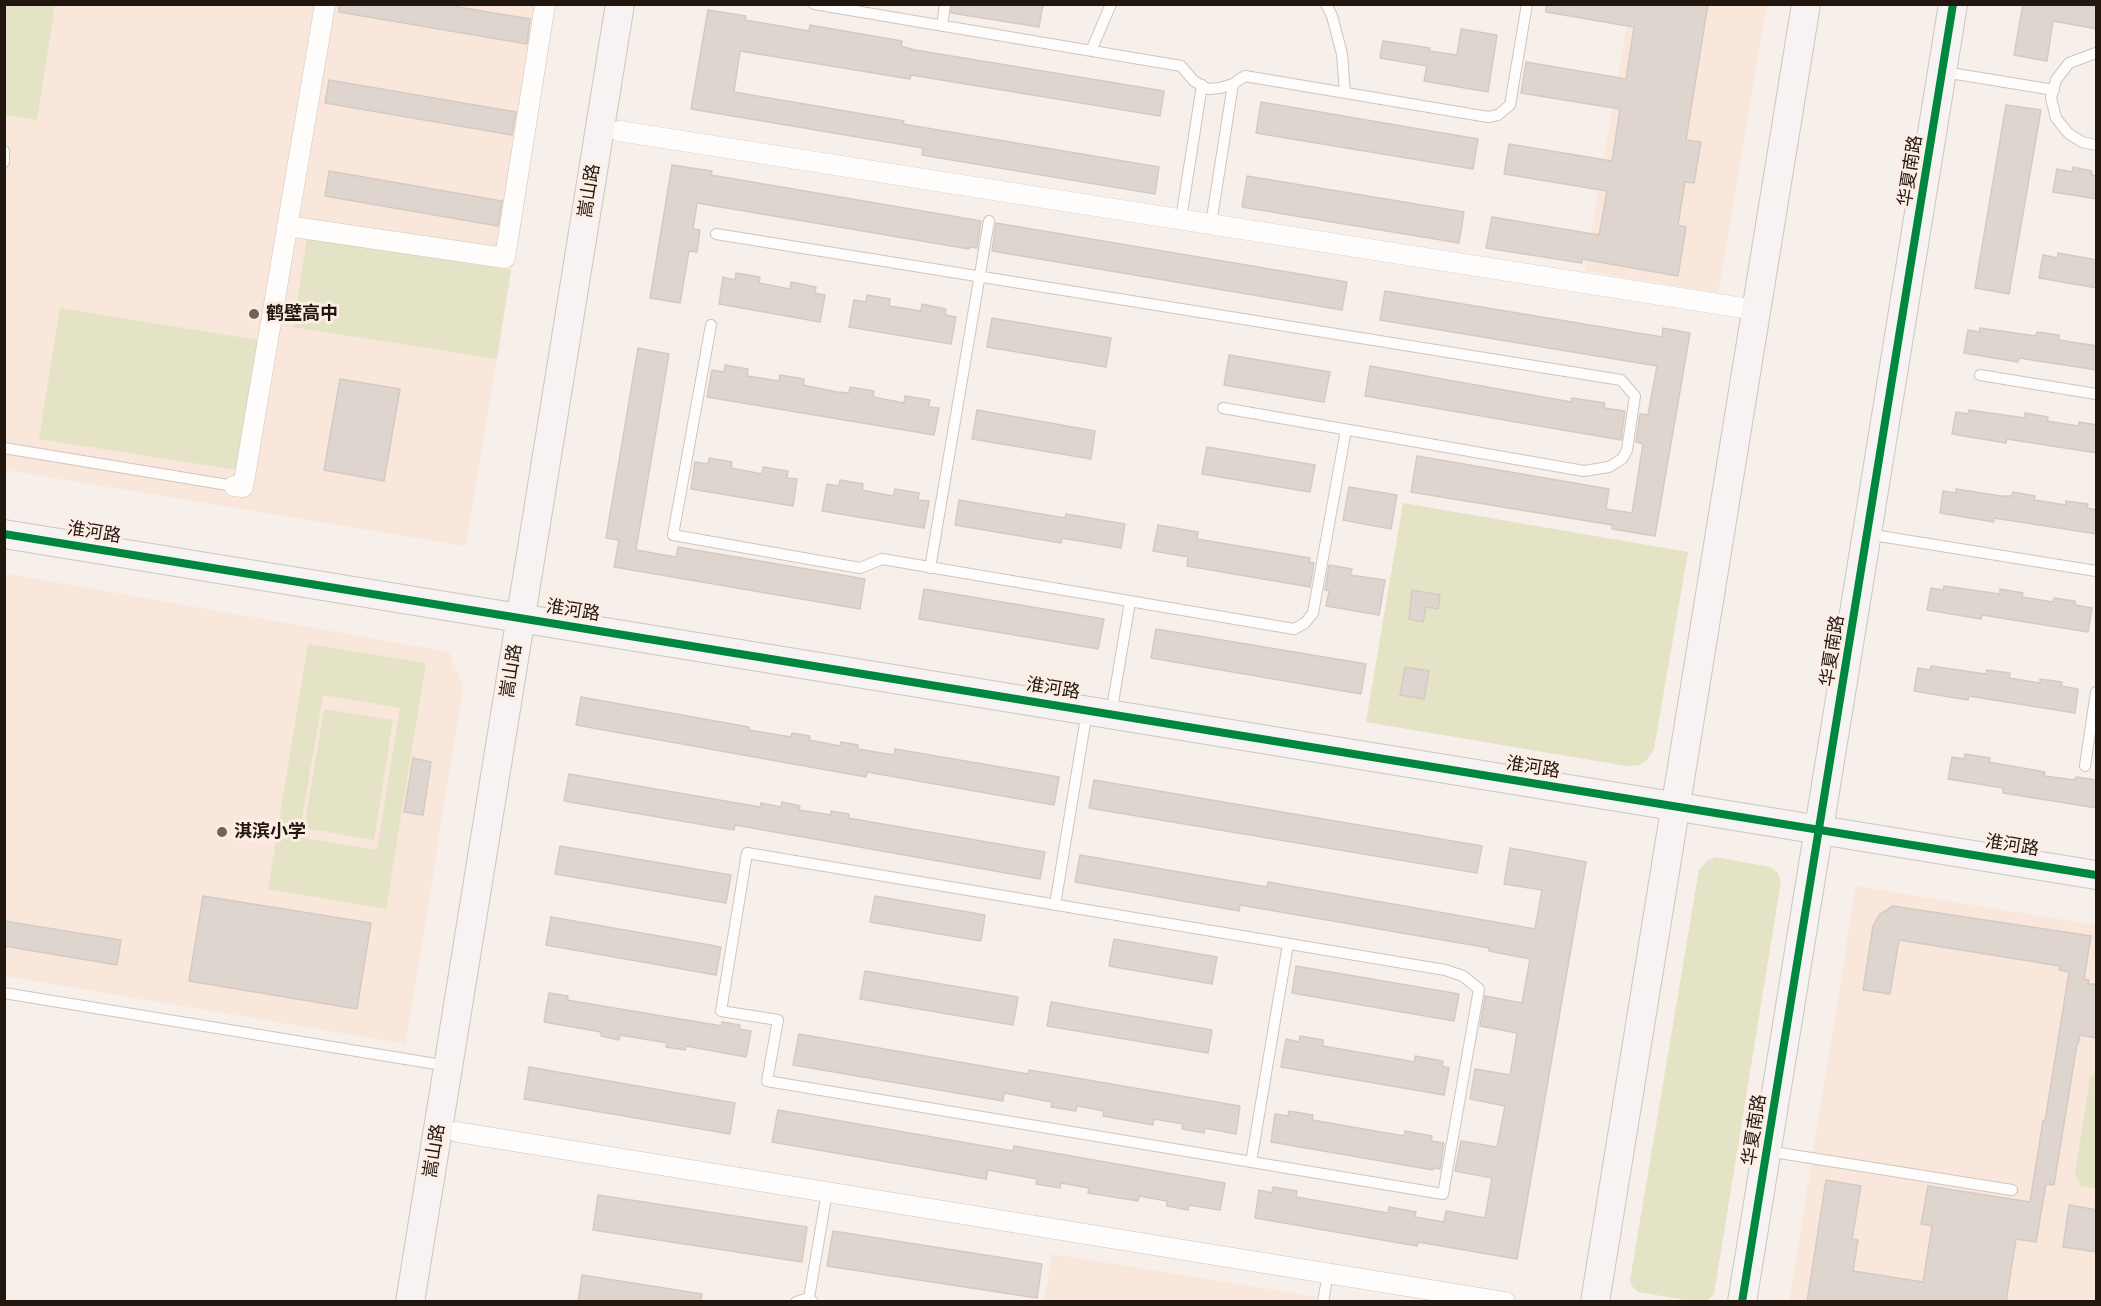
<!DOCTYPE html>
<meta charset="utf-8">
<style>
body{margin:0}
#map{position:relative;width:2101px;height:1306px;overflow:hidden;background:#f7efea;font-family:"Archivo Narrow",sans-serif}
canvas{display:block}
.frame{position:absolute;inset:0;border:6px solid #22170f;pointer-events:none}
</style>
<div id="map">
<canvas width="2101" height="1306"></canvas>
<div class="frame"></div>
</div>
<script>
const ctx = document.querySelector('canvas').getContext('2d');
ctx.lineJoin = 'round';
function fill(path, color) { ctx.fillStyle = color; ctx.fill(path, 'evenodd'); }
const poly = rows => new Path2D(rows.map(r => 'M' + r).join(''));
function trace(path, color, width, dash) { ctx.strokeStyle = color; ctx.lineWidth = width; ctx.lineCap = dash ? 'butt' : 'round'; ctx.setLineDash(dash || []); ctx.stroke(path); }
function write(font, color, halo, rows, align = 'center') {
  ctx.font = font + ' "Archivo Narrow","Noto Sans SC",sans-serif'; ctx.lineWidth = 6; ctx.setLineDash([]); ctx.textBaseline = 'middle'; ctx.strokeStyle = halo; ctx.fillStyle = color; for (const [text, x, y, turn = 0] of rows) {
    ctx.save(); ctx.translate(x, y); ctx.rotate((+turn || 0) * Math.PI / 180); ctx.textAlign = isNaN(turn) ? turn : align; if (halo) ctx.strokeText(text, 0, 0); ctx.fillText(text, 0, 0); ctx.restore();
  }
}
const built = poly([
 [4,5,555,5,466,546,5,470],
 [1630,5,1767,5,1718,293,1585,271],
 [4,573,449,652,463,687,406,1044,5,976],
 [1856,886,2096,925,2096,1301,1789,1302],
 [1052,1254,1343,1301,1044,1302]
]);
const green = poly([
 [4,5,55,5,37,120,5,115],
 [307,238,511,270,497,359,293,327],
 [60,308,258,340,237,470,39,439],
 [1403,503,1688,552,1654,749,1647,760,1639,765,1626,766,1366,722],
 [308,644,426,663,386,909,268,889],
 [323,695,400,708,377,850,299,837],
 [324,709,393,720,374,840,304,828],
 [1715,857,1770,867,1777,872,1781,881,1714,1294,1707,1301,1691,1301,1638,1292,1632,1286,1630,1280,1699,870,1707,861],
 [2096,1074,2096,1188,2081,1186,2075,1174,2090,1078]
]);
const building = poly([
 [339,4,459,4,458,7,530,19,527,44,339,12,339,4],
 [952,4,1043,4,1039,27,951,13,952,4],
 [1546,4,1708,4,1686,140,1701,142,1694,183,1685,182,1678,225,1686,227,1678,276,1582,259,1582,263,1486,248,1492,217,1599,235,1607,191,1504,174,1509,144,1612,161,1620,109,1521,93,1526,62,1626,79,1634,27,1546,12,1546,4],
 [2023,4,2097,4,2097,29,2053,21,2047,61,2014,55,2023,4],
 [708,10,746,16,745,20,809,31,810,25,844,31,902,41,901,46,915,50,1164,91,1160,116,911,75,910,79,740,51,734,92,904,121,903,124,1159,167,1155,194,922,155,923,148,691,109,708,10],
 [1461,29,1497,35,1488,92,1424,81,1427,66,1380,58,1383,41,1430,48,1429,51,1457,55,1461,29],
 [329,80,516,112,512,135,325,103,329,80],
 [1261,102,1478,139,1473,169,1256,133,1261,102],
 [2006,105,2041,110,2009,294,1975,288,2006,105],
 [672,165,712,171,711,175,981,221,977,248,970,247,969,249,697,203,693,229,700,230,697,252,689,251,680,303,650,298,672,165],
 [2073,167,2092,171,2091,175,2097,176,2097,199,2053,192,2057,169,2072,172,2073,167],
 [329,171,502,201,498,226,325,196,329,171],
 [1247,176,1464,212,1459,243,1242,207,1247,176],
 [996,223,1347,282,1342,310,992,251,996,223],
 [2058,253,2097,260,2097,288,2039,278,2043,255,2058,258,2058,253],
 [736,273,760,277,759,283,790,289,791,282,816,287,815,293,825,295,820,322,719,304,723,277,735,280,736,273],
 [1385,291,1662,337,1663,328,1690,333,1655,536,1612,529,1612,525,1411,492,1417,456,1609,489,1606,509,1632,513,1643,444,1636,442,1640,414,1648,415,1657,366,1380,320,1385,291],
 [867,295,890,299,889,306,921,311,922,304,946,309,945,315,956,317,951,344,849,327,854,300,866,302,867,295],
 [992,318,1111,338,1106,367,987,347,992,318],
 [1980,328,2036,336,2037,332,2059,335,2059,340,2097,346,2097,370,2019,358,2018,362,1964,353,1968,330,1980,332,1980,328],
 [638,348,669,354,636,550,676,557,678,547,865,579,860,609,614,567,619,540,606,538,638,348],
 [1229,355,1330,372,1324,402,1224,385,1229,355],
 [725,365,748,369,747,376,779,381,780,375,804,379,803,385,837,392,849,393,850,387,874,391,873,397,904,403,905,396,930,400,928,407,939,408,934,435,707,397,712,370,724,372,725,365],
 [1370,366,1571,402,1572,398,1605,403,1604,408,1625,411,1621,440,1365,396,1370,366],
 [340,379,400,389,384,481,324,470,340,379],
 [977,410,1095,431,1091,459,972,439,977,410],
 [1969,410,2025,418,2025,413,2048,417,2047,421,2078,426,2079,422,2097,425,2097,453,2007,439,2006,443,1952,434,1956,412,1968,414,1969,410],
 [1207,447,1315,465,1310,492,1202,474,1207,447],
 [709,458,732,462,731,468,762,474,763,467,788,471,787,478,797,479,793,506,691,489,695,462,708,464,709,458],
 [840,480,863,484,862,490,893,496,895,489,919,493,918,500,929,501,924,528,822,511,827,484,839,486,840,480],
 [1349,487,1397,495,1391,529,1343,520,1349,487],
 [1956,489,2001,496,2012,496,2013,492,2035,496,2034,500,2066,505,2066,501,2088,504,2087,508,2097,510,2097,534,1994,518,1994,522,1940,513,1943,491,1956,493,1956,489],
 [959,500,1065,518,1066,514,1125,524,1121,548,1062,538,1061,543,955,525,959,500],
 [1158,525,1198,532,1197,539,1310,558,1309,562,1314,563,1310,587,1187,566,1188,557,1153,551,1158,525],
 [1329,565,1352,569,1350,575,1385,580,1379,615,1326,606,1329,591,1325,590,1329,565],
 [1944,586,2000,594,2000,589,2023,593,2022,597,2053,602,2054,598,2075,601,2075,605,2092,608,2088,632,1982,615,1981,619,1927,610,1931,588,1943,590,1944,586],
 [924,589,1104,619,1098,649,919,619,924,589],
 [1412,590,1440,595,1438,609,1426,607,1423,622,1409,619,1412,590],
 [1156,629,1366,664,1361,694,1151,658,1156,629],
 [1931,666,1986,674,1987,670,2010,673,2009,678,2040,683,2040,679,2062,682,2061,686,2078,689,2075,713,1969,696,1968,700,1914,691,1918,668,1930,670,1931,666],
 [1405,667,1429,671,1424,699,1400,695,1405,667],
 [581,697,749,727,749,730,791,737,792,733,810,736,809,740,840,746,841,742,858,745,858,749,894,755,895,749,1059,777,1054,805,867,772,866,777,576,725,581,697],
 [1965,754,1990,758,1989,762,2045,772,2044,776,2075,780,2076,777,2097,780,2097,808,2003,793,2003,788,1948,779,1952,757,1964,759,1965,754],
 [413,758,431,762,423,815,404,812,413,758],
 [569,774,760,807,761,803,781,807,782,802,800,806,799,810,831,815,831,811,849,814,848,818,1045,852,1040,879,735,825,734,830,564,801,569,774],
 [1094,780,1482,846,1477,873,1089,808,1094,780],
 [560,846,731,875,726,903,555,874,560,846],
 [1510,848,1586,862,1517,1259,1418,1242,1417,1246,1255,1218,1259,1190,1272,1193,1273,1187,1297,1191,1296,1197,1388,1213,1389,1207,1416,1212,1415,1217,1444,1222,1446,1211,1485,1218,1492,1178,1455,1171,1461,1141,1497,1147,1505,1106,1470,1099,1475,1069,1510,1075,1517,1033,1480,1026,1485,996,1522,1003,1530,959,1489,951,1489,948,1240,905,1239,911,1075,882,1080,855,1267,887,1268,882,1535,929,1542,890,1504,884,1510,848],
 [203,896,371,923,357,1009,189,981,203,896],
 [875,896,985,915,981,941,870,922,875,896],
 [1893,906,2091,936,2084,979,2089,980,2088,984,2097,984,2097,1038,2080,1035,2078,1044,2077,1044,2054,1185,2046,1184,2036,1242,2016,1239,2006,1302,1807,1302,1826,1180,1861,1186,1852,1239,1858,1240,1853,1271,1923,1282,1932,1226,1921,1224,1928,1186,2030,1202,2043,1121,2045,1121,2069,972,2059,970,2060,966,1899,940,1890,994,1863,990,1873,926,1879,915,1893,906],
 [551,917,721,947,716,975,546,945,551,917],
 [4,921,121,940,117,965,4,946,4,921],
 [1114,939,1217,957,1212,984,1109,966,1114,939],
 [1296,966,1459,994,1454,1021,1292,993,1296,966],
 [865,971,1018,997,1013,1025,860,999,865,971],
 [549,993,568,996,567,1000,722,1026,722,1022,740,1025,739,1029,751,1031,746,1057,686,1046,685,1050,666,1047,667,1043,620,1035,619,1040,601,1036,601,1032,544,1022,549,993],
 [1051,1002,1212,1030,1208,1053,1047,1026,1051,1002],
 [799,1034,1028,1074,1029,1070,1240,1106,1236,1134,1205,1128,1204,1133,1182,1129,1183,1124,1154,1119,1153,1125,1103,1116,1104,1111,1077,1106,1076,1111,1051,1107,1052,1102,1004,1093,1003,1101,793,1065,799,1034],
 [1300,1036,1323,1040,1323,1046,1415,1062,1415,1056,1443,1061,1442,1066,1449,1068,1444,1095,1281,1067,1286,1039,1299,1042,1300,1036],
 [529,1067,735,1103,730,1134,524,1099,529,1067],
 [778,1110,1013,1151,1014,1146,1225,1183,1220,1210,1189,1205,1188,1210,1167,1206,1167,1201,1139,1196,1138,1201,1088,1193,1089,1188,1061,1183,1060,1188,1036,1184,1037,1179,988,1170,986,1179,772,1142,778,1110],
 [1289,1111,1313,1115,1312,1120,1404,1136,1405,1131,1432,1136,1431,1141,1444,1143,1440,1169,1433,1168,1433,1170,1271,1142,1275,1114,1288,1116,1289,1111],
 [598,1195,807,1227,802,1262,593,1230,598,1195],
 [2069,1205,2097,1210,2097,1252,2063,1247,2069,1205],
 [833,1231,1042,1264,1037,1298,827,1266,833,1231],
 [582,1275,702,1294,701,1302,578,1302,582,1275]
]);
const lane = poly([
 [814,4,1181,66,1194,81,1208,89,1220,88,1233,84,1245,76,1488,117,1498,115,1510,105,1527,4],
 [1326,4,1332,16,1342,54,1345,93],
 [942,26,945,4],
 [1091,51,1111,4],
 [2096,53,2069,63,2056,80,2051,98,2056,118,2068,133,2082,142,2096,145],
 [1944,72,2054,90],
 [4,151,4,162],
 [1181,219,1202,85],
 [1211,224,1233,84],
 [716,234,1621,380,1635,396,1627,450,1622,459,1609,467,1584,471,1223,408],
 [711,325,673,535,860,568,882,559,1294,629,1305,623,1313,613,1346,430],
 [1980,375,2096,394],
 [4,448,234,486],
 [1867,534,2096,571],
 [930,568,989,221],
 [1111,714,1130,602],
 [2085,766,2096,692],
 [747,853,1445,970,1463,976,1479,989,1443,1194,767,1081,778,1020,721,1011,747,853],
 [1055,905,1087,711],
 [4,993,448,1066],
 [1767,1151,2012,1190],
 [1251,1162,1288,944],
 [809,1298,827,1192],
 [796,1302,809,1298,812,1301],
 [1323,1302,1328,1273]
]);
const street = poly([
 [619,131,1756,310],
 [287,226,505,258,545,4],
 [234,486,243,487,325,4],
 [457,1132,1505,1302]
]);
const secondary = poly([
 [4,534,2096,875],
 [410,1302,620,4],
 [1595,1302,1806,4],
 [1742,1302,1953,4]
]);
const cycleway = poly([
 [4,534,2096,875],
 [1742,1302,1953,4]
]);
const markers = [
 [254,314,6,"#6d635c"],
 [222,832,6,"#6d635c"]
];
const streetNames = [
 ["华夏南路",1911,171,-81],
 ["嵩山路",590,191,-81],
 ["淮河路",94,533,9],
 ["淮河路",573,611,9],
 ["华夏南路",1833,651,-81],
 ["嵩山路",512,671,-81],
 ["淮河路",1053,689,9],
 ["淮河路",1533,768,9],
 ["淮河路",2012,846,9],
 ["华夏南路",1755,1130,-81],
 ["嵩山路",435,1151,-81]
];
const poiNames = [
 ["鹤壁高中",266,314],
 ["淇滨小学",234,832]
];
fill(built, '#f9e7dc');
fill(green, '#e4e3c6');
fill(building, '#dfd5cf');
trace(building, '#d4cac4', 1.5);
trace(lane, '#cec5be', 12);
trace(street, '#cec5be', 21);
trace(secondary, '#cec5be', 30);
trace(lane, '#fefdfc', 10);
trace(street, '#fefdfc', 20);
trace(secondary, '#f8f3f3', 28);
trace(cycleway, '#00873e', 8);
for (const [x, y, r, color] of markers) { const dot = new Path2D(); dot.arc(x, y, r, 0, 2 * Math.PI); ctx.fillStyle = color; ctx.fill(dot); trace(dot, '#fceee5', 2); }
write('18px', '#22170f', '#fceee5', streetNames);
write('bold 18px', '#22170f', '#fceee5', poiNames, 'left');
</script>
